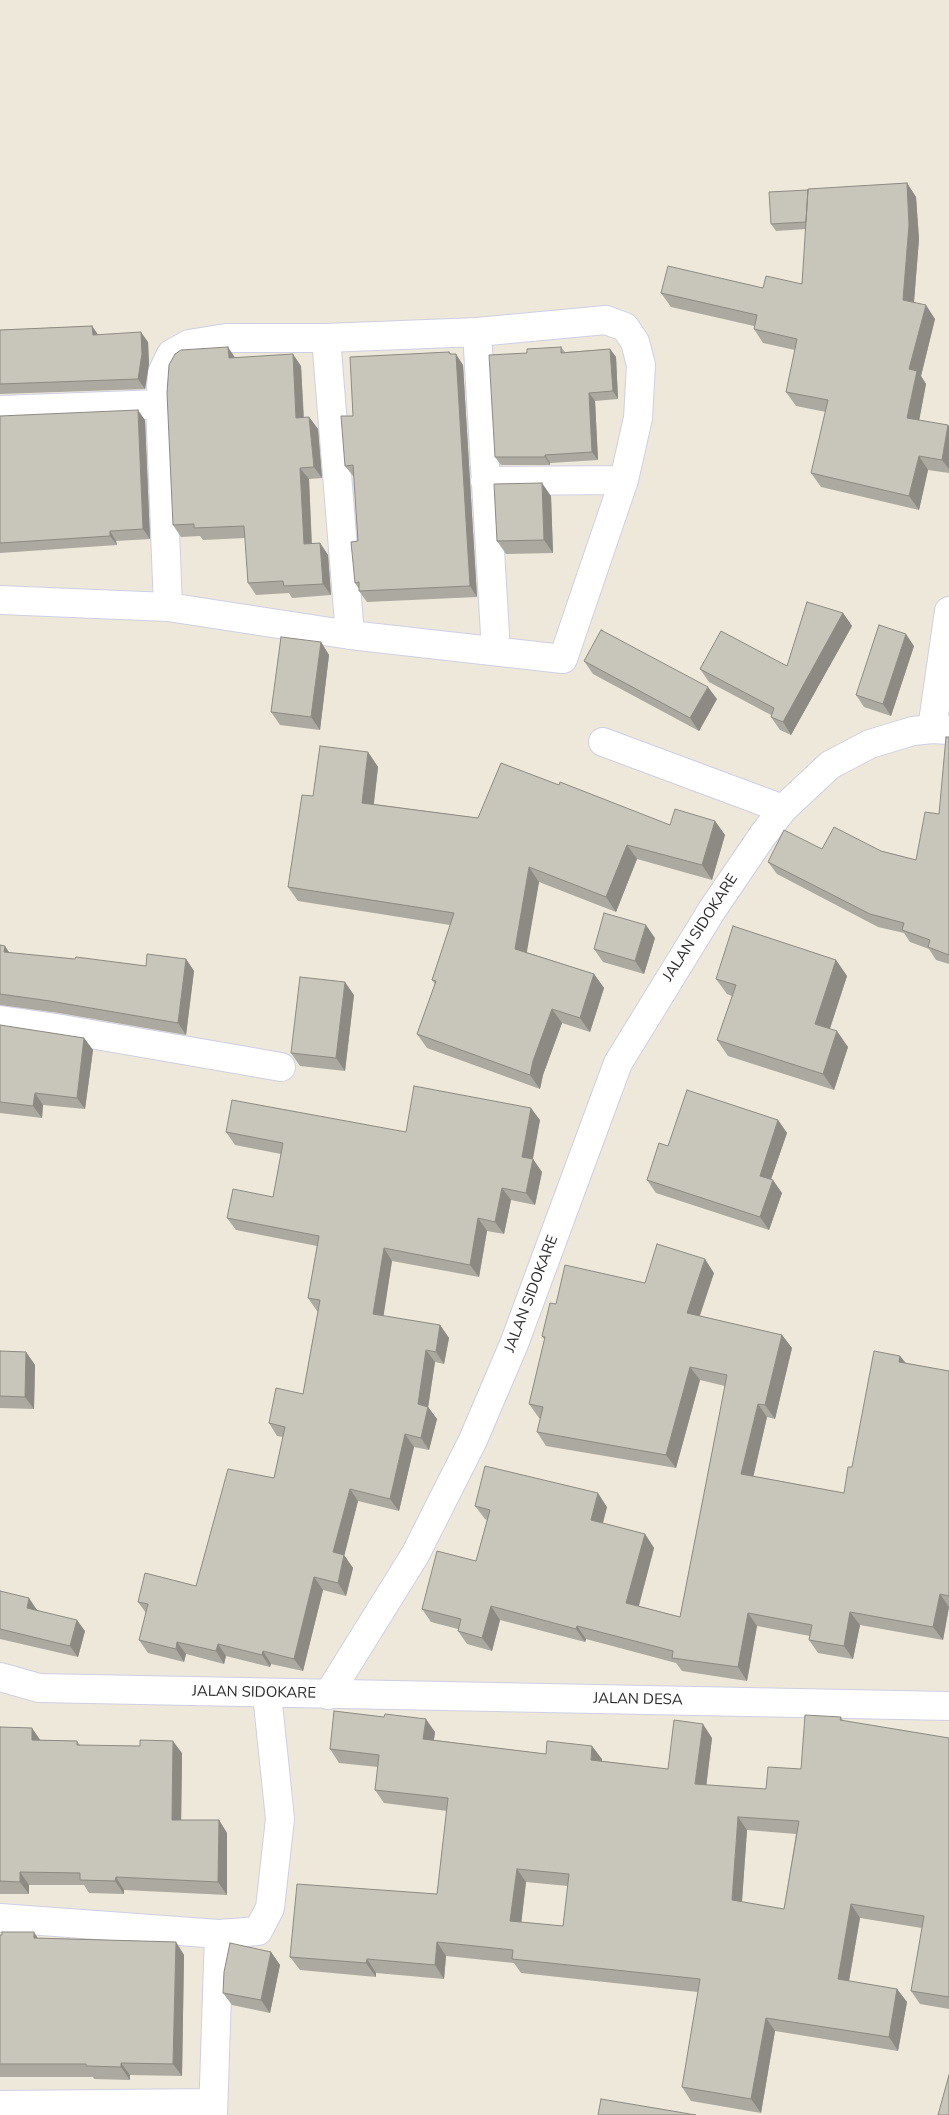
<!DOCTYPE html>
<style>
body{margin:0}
canvas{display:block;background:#ede8da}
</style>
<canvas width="949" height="2115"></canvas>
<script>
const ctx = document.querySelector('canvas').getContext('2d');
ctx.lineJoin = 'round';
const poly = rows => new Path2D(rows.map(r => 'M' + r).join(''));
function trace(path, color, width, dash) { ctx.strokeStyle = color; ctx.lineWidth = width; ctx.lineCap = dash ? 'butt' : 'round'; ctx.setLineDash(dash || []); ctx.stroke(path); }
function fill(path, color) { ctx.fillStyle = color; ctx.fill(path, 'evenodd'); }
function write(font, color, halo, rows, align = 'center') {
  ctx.font = font + ' "Nunito Sans",sans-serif'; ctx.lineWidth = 4; ctx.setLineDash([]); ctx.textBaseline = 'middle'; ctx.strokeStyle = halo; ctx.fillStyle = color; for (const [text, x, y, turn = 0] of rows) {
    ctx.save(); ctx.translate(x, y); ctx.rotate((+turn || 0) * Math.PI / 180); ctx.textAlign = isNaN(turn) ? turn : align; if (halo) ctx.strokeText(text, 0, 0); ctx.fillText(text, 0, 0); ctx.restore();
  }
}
const street = poly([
 [477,332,496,651],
 [326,338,350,635],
 [0,410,160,404],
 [485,481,624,480],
 [0,600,168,607,350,635,563,659,624,480,638,418,641,365,635,342,625,327,606,320,477,332,326,338,226,338,189,344,171,354,162,373,160,404,168,607],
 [932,729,949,611],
 [603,742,783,809],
 [0,1020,56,1028,281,1067],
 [328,1695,415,1555,473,1440,514,1344,618,1063,712,910,763,835,783,809,830,765,870,744,913,731,932,729,949,730],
 [0,1918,219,1934,258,1931,270,1908,280,1819,267,1694],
 [0,2105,213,2103],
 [213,2115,219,1934]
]);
const secondary = poly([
 [0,1677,39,1688,949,1706]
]);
const wall = poly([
 [907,183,916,197,919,239,914,302,935,319,921,376,926,384,919,420,949,426,949,473,928,470,919,510,821,487,811,473,826,412,796,406,786,392,795,350,763,343,754,329,754,326,671,307,661,293,763,288,802,284,806,229,776,231,771,224,808,190],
 [92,326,98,335,148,342,149,364,145,389,0,394,0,330],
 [561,347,565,352,610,349,616,357,618,399,595,401,598,460,550,463,550,465,501,465,495,457,527,353],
 [449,352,463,365,477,597,367,602,359,591,359,589,355,583,358,541,354,476,353,476,345,466,353,416],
 [235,357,301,366,304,417,309,417,318,429,322,478,309,479,312,543,320,543,328,555,331,595,292,598,289,593,256,595,248,583,245,538,203,540,200,536,181,537,173,525],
 [0,416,145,420,150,539,116,541,117,545,0,553],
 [551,496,553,553,506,554,497,541],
 [843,613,852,626,791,735,780,730,771,717,771,715,709,682,700,669,787,666],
 [321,642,329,655,320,730,280,725,271,712],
 [914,646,891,716,864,707,856,695],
 [584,661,717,699,699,731,593,674],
 [949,737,949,964,936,960,929,949,910,942,904,933,878,927,777,874,768,862,822,849,881,851,916,860,939,814],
 [368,752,378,767,374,804,478,818,559,785,670,825,715,821,725,835,712,880,637,859,616,912,539,882,526,952,594,974,604,988,590,1032,562,1023,543,1075,540,1089,427,1048,417,1034,435,984,432,980,450,925,298,901,288,887,313,796],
 [655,938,644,974,603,962,594,949],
 [0,945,9,953,146,966,186,959,194,971,186,1035,59,1013,0,1005],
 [836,960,847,976,830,1029,848,1047,834,1090,728,1056,717,1040,732,996,727,994,716,979],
 [354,995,345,1071,300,1066,291,1053],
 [0,1025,84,1038,93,1050,85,1109,43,1105,42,1118,0,1113],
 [540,1120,532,1159,542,1172,535,1205,511,1200,504,1234,487,1231,479,1277,392,1261,383,1316,440,1325,449,1338,444,1364,435,1362,428,1407,437,1419,429,1450,414,1447,399,1511,358,1501,344,1555,353,1568,346,1596,323,1590,303,1671,271,1664,270,1667,226,1656,224,1664,186,1654,184,1662,148,1653,139,1640,146,1613,138,1602,196,1586,274,1478,283,1437,277,1436,269,1423,303,1394,318,1311,317,1311,308,1298,317,1246,236,1230,227,1218,273,1197,281,1154,235,1145,226,1132,406,1132],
 [778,1120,787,1133,771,1179,782,1193,769,1230,656,1193,647,1180,668,1146],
 [714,1273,700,1316,782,1335,792,1348,775,1419,767,1417,753,1476,844,1493,852,1467,900,1356,906,1363,949,1371,949,1607,943,1640,860,1625,853,1659,818,1653,809,1640,810,1636,757,1626,747,1681,682,1671,676,1663,586,1639,585,1642,500,1620,492,1651,467,1644,458,1631,458,1629,431,1622,422,1609,476,1561,487,1520,485,1519,475,1506,607,1507,603,1523,645,1534,654,1548,639,1606,680,1617,725,1386,700,1380,676,1468,546,1446,537,1432,540,1418,539,1418,529,1404,545,1340,542,1336,556,1304,645,1283],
 [0,1351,26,1352,35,1365,34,1409,0,1408],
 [0,1591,37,1610,85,1631,78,1657,0,1639],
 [384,1717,435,1732,434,1740,546,1754,602,1759,602,1761,668,1769,712,1738,706,1785,766,1789,801,1769,841,1717,843,1721,949,1738,949,2009,920,2004,911,1991,922,1928,860,1918,849,1981,897,1989,907,2002,898,2051,775,2031,761,2113,691,2101,682,2087,698,1992,521,1973,514,1963,446,1956,444,1979,376,1973,376,1977,300,1970,290,1957,437,1894,447,1811,384,1803,375,1790,378,1767,339,1763,330,1749],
 [747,1830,796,1834,784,1909,742,1902],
 [526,1882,568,1886,563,1926,521,1922],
 [0,1727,41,1740,77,1741,80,1745,182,1753,181,1820,219,1820,227,1833,227,1895,124,1890,124,1894,89,1893,84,1885,29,1885,29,1894,0,1894],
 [0,1935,38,1938,176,1942,184,1955,182,2076,130,2075,130,2080,94,2079,93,2077,0,2077],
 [271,1952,280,1965,270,2013,232,2005,223,1993]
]);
const shadedWall = poly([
 [907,183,916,197,919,239,913,314,903,300],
 [926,305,935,319,921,376,926,384,917,432,907,418,909,369],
 [92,326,99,336,93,335],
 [141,332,148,342,149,364,145,389,138,379],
 [228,347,236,359,229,358],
 [610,349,616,357,618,399,613,391],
 [449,352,456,361,456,354,463,365,477,597,470,586],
 [293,354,301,366,304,429,296,418],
 [589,393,595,401,598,460,592,452],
 [138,410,145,420,150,539,143,529],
 [309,417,318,429,322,478,314,467],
 [948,425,949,426,949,469,942,460],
 [545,455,550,463,550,465,545,457],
 [919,456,928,470,919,510,909,496],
 [300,468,309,479,312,555,304,544],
 [542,483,551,496,553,553,544,540],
 [110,531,116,541,117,545,110,536],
 [320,543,328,555,331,595,323,584],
 [843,613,852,626,791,735,783,722],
 [906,634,914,646,891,716,883,704],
 [321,642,329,655,320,730,311,717],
 [708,687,717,699,699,731,690,718],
 [368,752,378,767,372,817,362,803],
 [715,821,725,835,712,880,702,865],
 [627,845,637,859,616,912,606,897],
 [529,867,539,882,525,963,515,949],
 [646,925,655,938,644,974,635,961],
 [5,946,13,958,4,952],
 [186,959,194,971,186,1035,178,1023],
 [836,960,847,976,826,1040,815,1024],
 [594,974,604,988,590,1032,580,1018],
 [345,982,354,995,345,1071,336,1058],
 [552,1009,562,1023,543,1075,540,1089,530,1075,533,1061],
 [837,1031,848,1047,834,1090,823,1074],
 [84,1038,93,1050,85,1109,77,1098],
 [35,1093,43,1105,42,1118,33,1106],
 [531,1108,540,1120,531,1170,522,1157],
 [778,1120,787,1133,768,1188,760,1176],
 [533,1159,542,1172,535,1205,526,1193],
 [773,1180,782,1193,769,1230,760,1217],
 [502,1188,511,1200,504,1234,495,1222],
 [478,1218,487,1231,479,1277,470,1265],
 [384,1248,392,1261,382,1326,373,1314],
 [705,1259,714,1273,696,1326,687,1313],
 [440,1325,449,1338,444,1364,436,1352],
 [782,1335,792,1348,775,1419,765,1405],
 [426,1350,435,1362,428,1408,428,1407,437,1419,429,1450,421,1438,418,1404],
 [26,1352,35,1365,34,1409,25,1397],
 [900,1356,910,1369,899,1362],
 [690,1367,700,1380,676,1468,666,1455],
 [758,1404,767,1417,751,1487,741,1474],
 [405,1434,414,1447,399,1511,390,1499],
 [350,1489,358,1501,342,1565,333,1552],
 [598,1493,607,1507,600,1533,591,1520],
 [645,1534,654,1548,636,1616,626,1603],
 [344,1555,353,1568,346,1596,338,1583],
 [314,1577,323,1590,303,1671,294,1659],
 [940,1594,949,1607,943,1640,933,1627],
 [29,1598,37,1610,35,1619,27,1608],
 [491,1606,500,1620,492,1651,482,1638],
 [850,1612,860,1625,853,1659,844,1646],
 [748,1613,757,1626,747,1681,738,1667],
 [77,1620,85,1631,78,1657,70,1646],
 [577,1626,586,1639,585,1642,576,1629],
 [177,1642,186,1654,184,1662,176,1649],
 [218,1644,226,1656,224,1664,216,1651],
 [263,1651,271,1664,270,1667,262,1655],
 [426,1719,435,1732,432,1752,423,1739],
 [703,1724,712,1738,705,1797,695,1784],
 [32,1728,41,1741,32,1740],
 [173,1741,182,1753,181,1833,172,1820],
 [592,1746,602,1759,600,1773,591,1760],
 [738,1817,747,1830,741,1914,732,1900],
 [219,1820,227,1833,227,1895,218,1882],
 [517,1869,526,1882,520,1934,510,1921],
 [20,1872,29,1885,29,1894,20,1882],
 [116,1877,124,1890,124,1894,115,1881],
 [851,1904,860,1918,847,1992,838,1979],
 [34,1932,42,1945,34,1938],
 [176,1942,184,1955,182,2076,173,2064],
 [437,1942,446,1956,444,1979,435,1965],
 [271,1952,280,1965,270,2013,261,2000],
 [367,1959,376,1973,376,1977,366,1963],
 [897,1989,907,2002,898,2051,889,2037],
 [766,2018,775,2031,761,2113,751,2099],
 [121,2063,130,2075,130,2080,121,2067]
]);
const building = poly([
 [907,183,909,225,903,300,926,305,909,369,917,371,907,418,948,425,942,460,919,456,909,496,811,473,828,400,786,392,797,339,754,329,757,315,661,293,668,266,763,288,766,276,802,284,808,189,907,183],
 [808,190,806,222,771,224,769,192,808,190],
 [92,326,93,335,141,332,142,354,138,379,0,384,0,330,92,326],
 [228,347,229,358,293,354,296,418,309,417,314,467,300,468,304,544,320,543,323,584,284,586,283,581,248,583,244,526,194,528,194,524,173,525,167,393,169,365,175,354,181,350,228,347],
 [561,347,561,353,610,349,613,391,589,393,592,452,545,455,545,457,495,457,489,355,527,353,527,349,561,347],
 [449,352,450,354,456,354,470,586,359,591,359,582,355,583,351,542,358,541,353,465,345,466,341,416,353,416,350,357,449,352],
 [138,410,143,529,110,531,110,536,0,543,0,416,138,410],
 [542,483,544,540,497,541,494,484,542,483],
 [807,602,843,613,783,722,771,717,774,708,700,669,721,631,787,666,807,602],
 [879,625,906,634,883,704,856,695,879,625],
 [601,630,708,687,690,718,584,661,601,630],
 [281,637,321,642,311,717,271,712,281,637],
 [946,737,949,737,949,955,928,947,930,940,902,930,904,923,870,914,768,862,784,830,822,849,834,827,881,851,916,860,925,812,939,814,946,737],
 [320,746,368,752,362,803,478,818,501,763,559,785,560,782,670,825,675,809,715,821,702,865,627,845,606,897,529,867,515,949,594,974,580,1018,552,1009,533,1061,530,1075,417,1034,436,981,432,980,454,913,288,887,302,795,313,796,320,746],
 [604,913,646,925,635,961,594,949,604,913],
 [733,926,836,960,815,1024,837,1031,823,1074,717,1040,736,985,716,979,733,926],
 [0,945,5,946,4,952,75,959,76,957,146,966,147,954,186,959,178,1023,50,1001,0,994,0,945],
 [300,977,345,982,336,1058,291,1053,300,977],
 [0,1025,84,1038,77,1098,35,1093,33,1106,0,1102,0,1025],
 [414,1086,531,1108,522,1157,533,1159,526,1193,502,1188,495,1222,478,1218,470,1265,384,1248,373,1314,440,1325,436,1352,426,1350,418,1404,428,1407,421,1438,405,1434,390,1499,350,1489,333,1552,344,1555,338,1583,314,1577,294,1659,263,1651,262,1655,218,1644,216,1651,177,1642,176,1649,139,1640,148,1604,138,1602,145,1573,196,1586,228,1469,274,1478,285,1427,269,1423,276,1388,303,1394,320,1300,308,1298,319,1236,227,1218,233,1189,273,1197,283,1143,226,1132,232,1100,406,1132,414,1086],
 [687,1090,778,1120,760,1176,773,1180,760,1217,647,1180,659,1143,668,1146,687,1090],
 [657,1244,705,1259,687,1313,782,1335,765,1405,758,1404,741,1474,844,1493,848,1467,852,1467,874,1351,900,1356,899,1362,949,1371,949,1596,940,1594,933,1627,850,1612,844,1646,809,1640,812,1625,748,1613,738,1667,672,1658,673,1651,577,1626,576,1629,491,1606,482,1638,458,1631,461,1619,422,1609,437,1551,476,1561,490,1510,475,1506,485,1466,598,1493,591,1520,645,1534,626,1603,680,1617,727,1375,690,1367,666,1455,537,1432,543,1407,529,1404,545,1337,542,1336,550,1303,556,1304,565,1265,645,1283,657,1244],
 [0,1351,26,1352,25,1397,0,1396,0,1351],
 [0,1591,29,1598,27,1608,77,1620,70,1646,0,1629,0,1591],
 [334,1711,384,1717,385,1714,426,1719,423,1739,546,1754,547,1741,592,1746,591,1760,668,1769,674,1720,703,1724,695,1784,766,1789,768,1767,801,1769,805,1715,841,1717,840,1720,949,1738,949,1997,911,1991,924,1916,851,1904,838,1979,897,1989,889,2037,766,2018,751,2099,682,2087,700,1979,512,1959,513,1950,437,1942,435,1965,367,1959,366,1963,290,1957,297,1884,437,1894,448,1798,375,1790,379,1755,330,1749,334,1711],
 [738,1817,799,1821,784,1909,732,1900,738,1817],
 [517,1869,569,1874,563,1926,510,1921,517,1869],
 [0,1727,32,1728,32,1740,77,1741,77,1745,140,1746,140,1740,173,1741,172,1820,219,1820,218,1882,116,1877,115,1881,80,1880,80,1873,20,1872,20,1882,0,1881,0,1727],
 [2,1932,34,1932,34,1938,176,1942,173,2064,121,2063,121,2067,86,2066,86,2064,0,2064,0,1935,2,1935,2,1932],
 [230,1943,271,1952,261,2000,223,1993,224,1972,230,1943],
 [949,2075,949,2115,938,2115,949,2075],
 [601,2099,696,2115,598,2115,601,2099]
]);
const streetNames = [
 ["JALAN SIDOKARE",701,928,-57],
 ["JALAN SIDOKARE",532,1294,-69],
 ["JALAN SIDOKARE",254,1693,1],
 ["JALAN DESA",638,1700,1]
];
trace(street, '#cfcfe4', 30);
trace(secondary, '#cfcfe4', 30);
trace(street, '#fff', 28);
trace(secondary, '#fff', 28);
fill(wall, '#aca9a0');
fill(shadedWall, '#8c8a82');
fill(building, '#c8c5ba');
trace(building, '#8c8a82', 1);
write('15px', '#2a2a2a', '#fff', streetNames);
</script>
